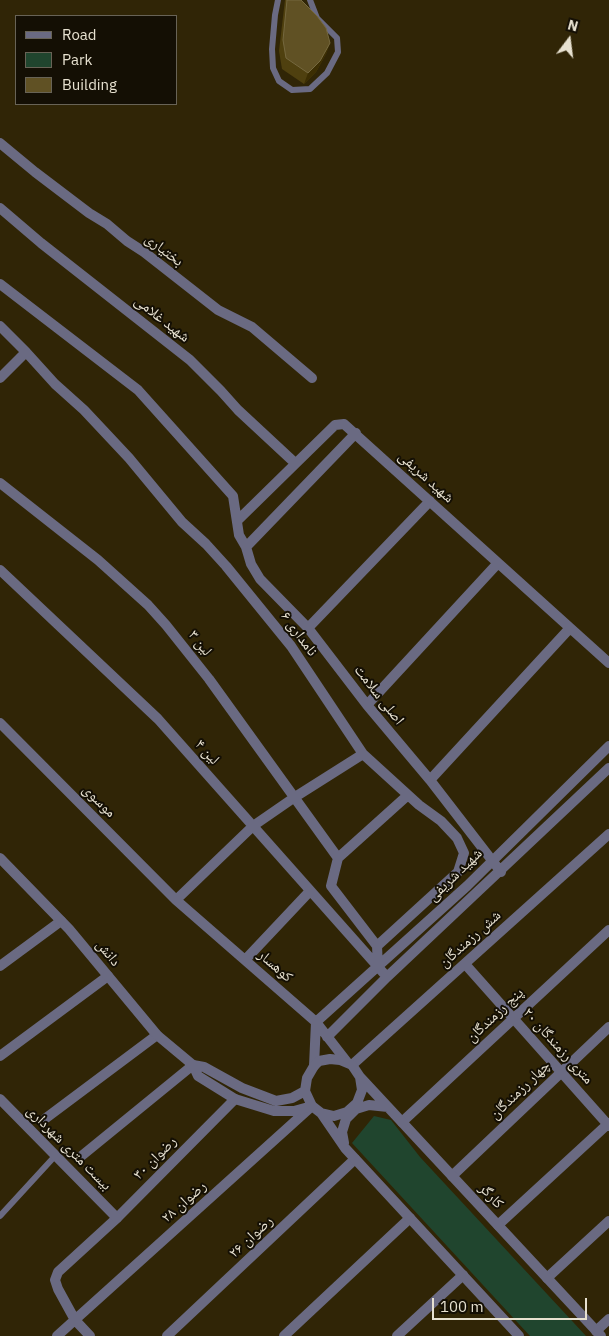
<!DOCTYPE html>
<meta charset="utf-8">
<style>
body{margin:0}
#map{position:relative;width:609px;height:1336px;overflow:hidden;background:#302506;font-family:"IBM Plex Sans",sans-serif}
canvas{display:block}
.legend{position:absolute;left:15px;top:15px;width:162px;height:90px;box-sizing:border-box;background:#140f04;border:1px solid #686356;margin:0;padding:6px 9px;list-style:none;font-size:15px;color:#e7e1d0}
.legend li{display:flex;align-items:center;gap:10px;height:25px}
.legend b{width:25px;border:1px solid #686356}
.north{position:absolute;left:544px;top:15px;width:50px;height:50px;-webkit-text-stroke:4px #140f04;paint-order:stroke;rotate:15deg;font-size:14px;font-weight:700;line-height:20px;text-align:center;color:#e7e1d0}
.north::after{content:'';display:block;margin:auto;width:18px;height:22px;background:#e7e1d0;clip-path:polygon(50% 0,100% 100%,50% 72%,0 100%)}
.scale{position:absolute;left:432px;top:1298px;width:155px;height:22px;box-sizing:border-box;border:2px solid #e7e1d0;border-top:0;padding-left:6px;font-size:15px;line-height:18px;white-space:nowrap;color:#e7e1d0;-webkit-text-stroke:4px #140f04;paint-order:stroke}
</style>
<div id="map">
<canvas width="609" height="1336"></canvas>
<ul class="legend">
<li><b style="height:6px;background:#6a6a82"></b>Road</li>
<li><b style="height:14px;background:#20452e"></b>Park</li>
<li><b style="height:14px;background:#605124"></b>Building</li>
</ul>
<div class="north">N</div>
<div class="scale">100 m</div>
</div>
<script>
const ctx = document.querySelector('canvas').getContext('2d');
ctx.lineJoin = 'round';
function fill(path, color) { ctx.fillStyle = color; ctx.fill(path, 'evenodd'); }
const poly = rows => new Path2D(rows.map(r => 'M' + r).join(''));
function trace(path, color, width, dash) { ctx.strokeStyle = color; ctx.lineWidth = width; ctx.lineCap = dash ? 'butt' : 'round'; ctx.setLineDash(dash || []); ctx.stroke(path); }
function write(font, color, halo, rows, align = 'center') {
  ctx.font = font + ' "IBM Plex Sans","Noto Naskh Arabic",sans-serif'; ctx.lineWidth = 4; ctx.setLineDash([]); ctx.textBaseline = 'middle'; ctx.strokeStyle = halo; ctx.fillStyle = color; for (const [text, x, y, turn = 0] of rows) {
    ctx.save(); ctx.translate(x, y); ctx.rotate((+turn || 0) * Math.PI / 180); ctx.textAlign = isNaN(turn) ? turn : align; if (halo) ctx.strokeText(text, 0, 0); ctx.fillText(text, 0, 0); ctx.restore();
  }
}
const green = poly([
 [374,1116,391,1120,420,1157,586,1336,530,1336,352,1143]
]);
const service = poly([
 [278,0,275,15,272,49,273,68,279,81,292,90,310,89,327,73,338,52,337,38,317,18,310,0],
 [0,1216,55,1156]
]);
const minor = poly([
 [0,143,35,172,89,213,107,224,127,241,144,252,218,310,252,327,312,378],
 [0,208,41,243,190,360,221,391,238,410,295,463],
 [0,284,138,390,233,496,239,535,246,547,251,564,260,579,308,628,367,705,430,780,501,872],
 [0,326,26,352,55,384,84,410,129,458,182,522,206,544,226,566,291,646,363,754,419,805,441,821,457,838,464,853,458,872,377,946,378,967],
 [0,378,26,352],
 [0,483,98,560,148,605,166,625,209,679,338,858],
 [237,521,335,425,344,424,609,663],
 [246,547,356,433],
 [0,570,158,719,387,977],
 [308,628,430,501],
 [367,705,498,563],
 [0,723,176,900,316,1022,347,1062],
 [430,780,570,628],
 [176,900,253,826,295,797,363,754],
 [377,946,331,886,338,858,408,795],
 [245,960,310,891],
 [465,964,609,1126],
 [0,966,61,921],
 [316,1022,467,886,609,746],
 [327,1037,387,977,609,768],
 [0,1056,108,976],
 [352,1065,609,834],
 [314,1066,316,1022],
 [46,1118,157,1035],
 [402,1122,609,930],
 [79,1158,193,1065],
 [452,1176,609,1027],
 [498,1225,609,1123],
 [547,1278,609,1221],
 [596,1331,609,1319],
 [57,1336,312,1106],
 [90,1336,75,1320,58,1289,55,1280,58,1272,117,1218,235,1099],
 [167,1336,355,1159],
 [284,1336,410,1218],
 [397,1336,463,1275]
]);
const tertiary = poly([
 [0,858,69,929,157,1035,193,1065,198,1076,235,1099,274,1111,294,1111,312,1106],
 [330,1059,340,1060,352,1065,360,1077,362,1090,357,1103,347,1112,334,1116,321,1113,312,1106,305,1091,307,1078,314,1066,319,1061,330,1059],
 [193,1065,204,1067,242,1088,276,1101,292,1098,305,1091],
 [360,1077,601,1336],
 [0,1099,117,1218],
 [321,1113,345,1148,519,1336],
 [344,1143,342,1132,346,1119,356,1109,369,1105,388,1107]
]);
const wall = poly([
 [285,0,301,0,330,43,326,54,316,72,304,84,282,69,279,51]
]);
const shadedWall = poly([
 [330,43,326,54,316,72,304,84,308,73]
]);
const building = poly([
 [287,0,301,0,317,16,326,28,330,43,320,61,308,73,286,58,283,40,287,0]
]);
const streetNames = [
 ["بختیاری",164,250,37],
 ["شهید غلامی",162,319,38],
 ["شهید شریفی",426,477,42],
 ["نامداری ۶",299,634,54],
 ["لین ۳",200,643,52],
 ["اصلی سلامت",379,695,52],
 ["لین ۴",207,752,48],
 ["موسوی",99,801,45],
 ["شهید شریفی",455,875,-44],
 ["شش رزمندگان",470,939,-42],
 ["دانش",108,953,51],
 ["کوهسار",275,966,41],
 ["پنج رزمندگان",495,1015,-43],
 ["۲۰ متری رزمندگان",558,1046,48],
 ["چهار رزمندگان",520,1090,-44],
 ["بیست متری شهرداری",69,1148,45],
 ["رضوان ۳۰",155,1158,-45],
 ["کارگر",491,1196,47],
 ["رضوان ۲۸",184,1202,-42],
 ["رضوان ۲۶",251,1237,-43]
];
fill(green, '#20452e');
trace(service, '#6a6a82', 6);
trace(minor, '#6a6a82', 10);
trace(tertiary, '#6a6a82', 10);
fill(wall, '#4f400f');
fill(shadedWall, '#3c2e03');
fill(building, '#605124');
trace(building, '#75683f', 1);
write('15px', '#e7e1d0', '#140f04', streetNames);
</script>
